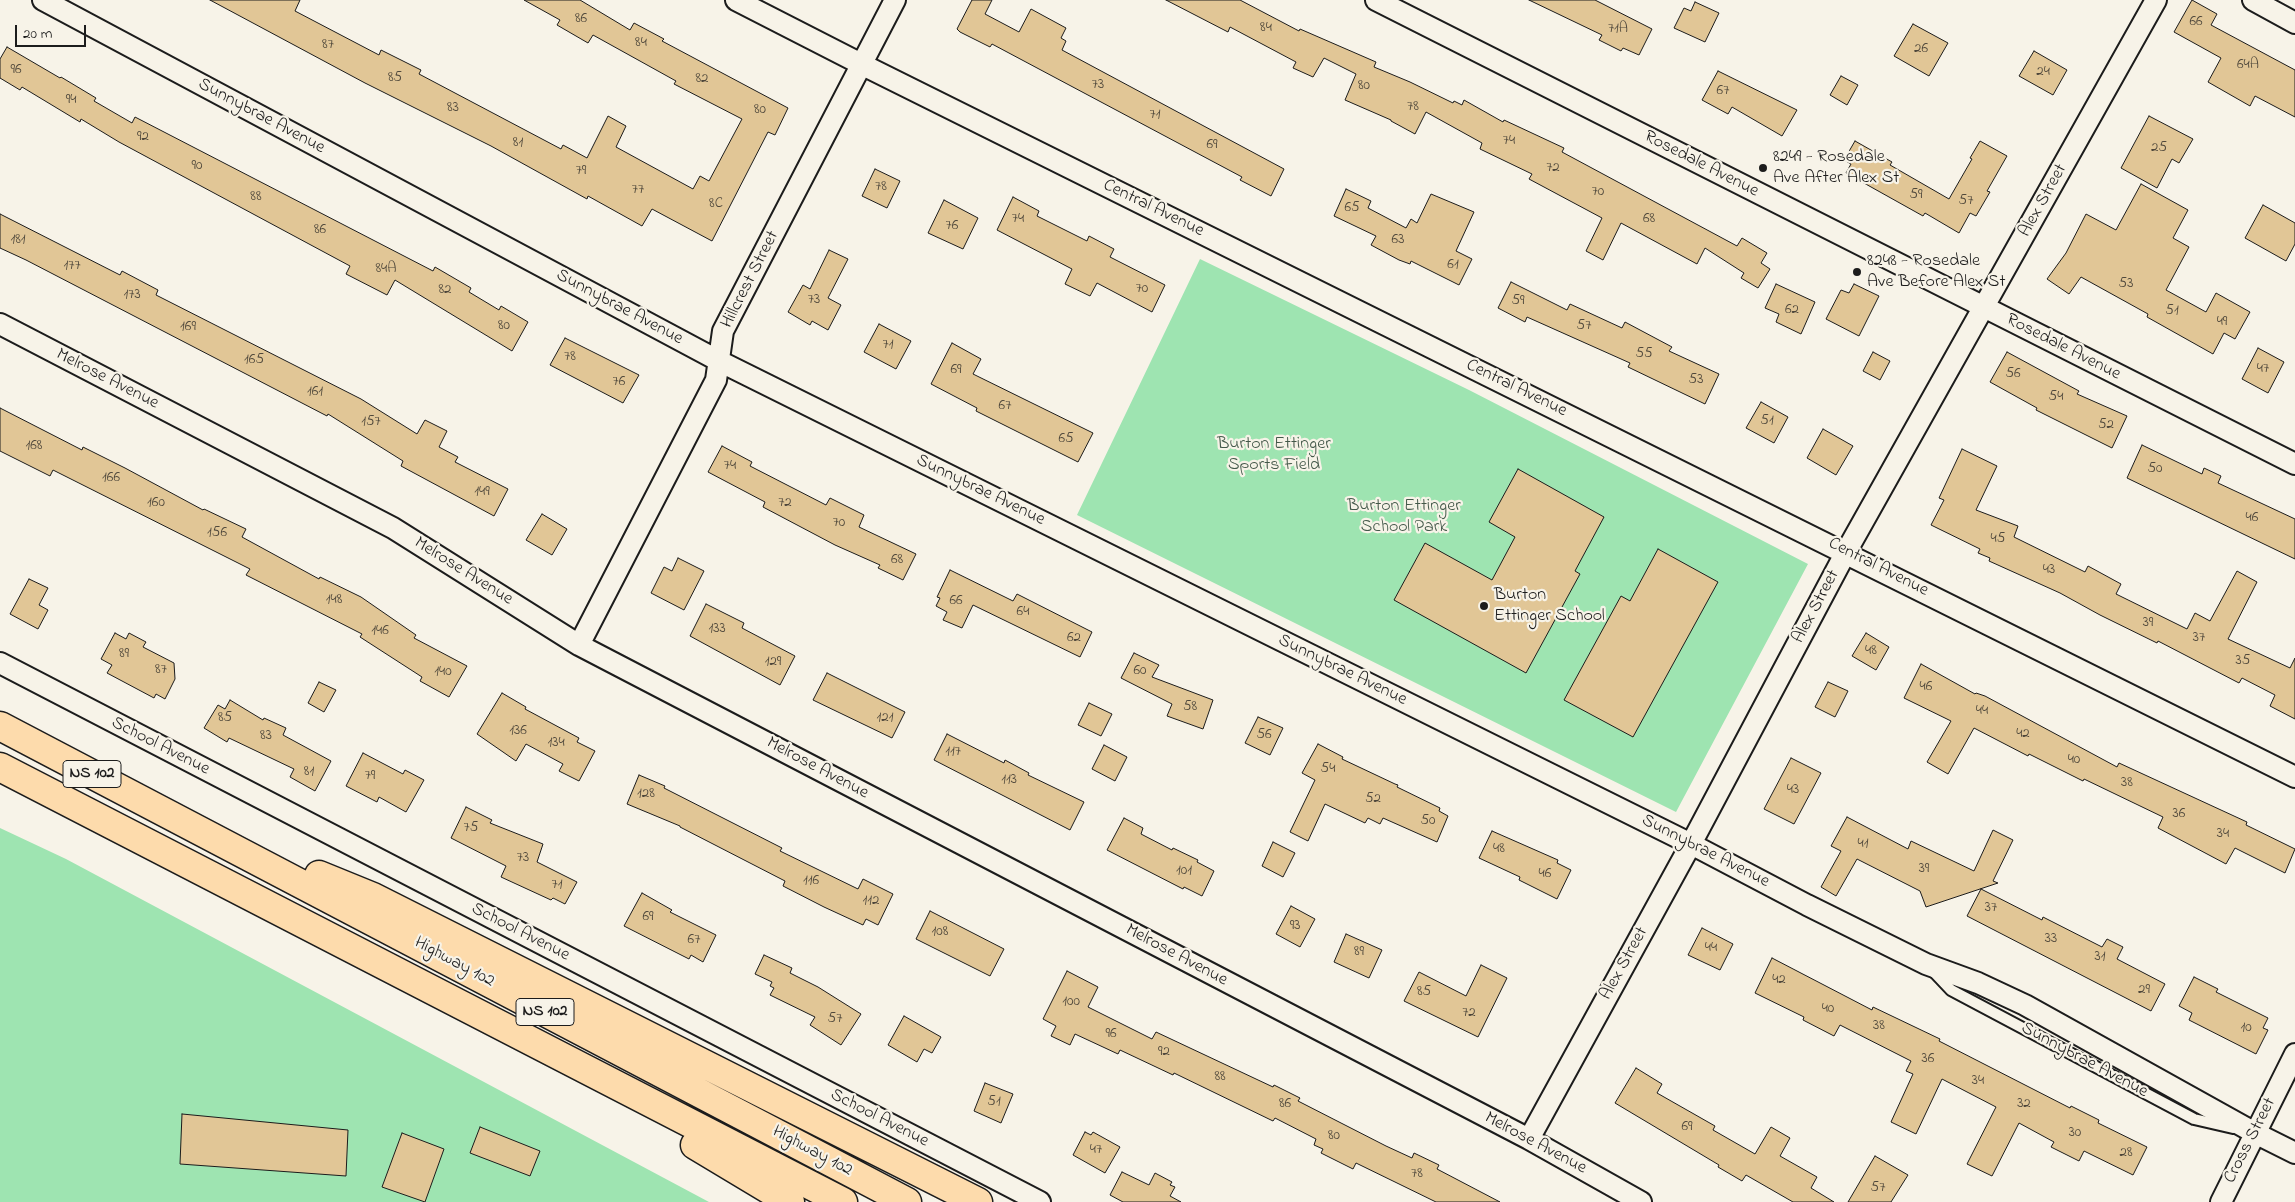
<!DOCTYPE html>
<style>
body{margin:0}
#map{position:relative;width:2295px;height:1202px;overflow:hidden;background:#f7f3e8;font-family:"Indie Flower",sans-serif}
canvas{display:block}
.scale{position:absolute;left:15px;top:25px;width:71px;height:22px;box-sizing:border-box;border:2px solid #1c1c1c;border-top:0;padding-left:6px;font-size:15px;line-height:18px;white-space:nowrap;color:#1c1c1c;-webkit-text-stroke:4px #f7f3e8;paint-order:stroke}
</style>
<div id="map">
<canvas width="2295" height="1202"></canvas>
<div class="scale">20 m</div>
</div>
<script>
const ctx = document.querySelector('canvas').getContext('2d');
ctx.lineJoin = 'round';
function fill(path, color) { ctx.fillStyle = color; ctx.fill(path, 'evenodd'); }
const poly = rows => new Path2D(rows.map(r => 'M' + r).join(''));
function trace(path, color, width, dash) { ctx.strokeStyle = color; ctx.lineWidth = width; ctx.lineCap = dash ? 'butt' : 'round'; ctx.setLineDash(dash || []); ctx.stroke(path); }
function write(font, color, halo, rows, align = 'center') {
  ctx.font = font + ' "Indie Flower",sans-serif'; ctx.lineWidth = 4.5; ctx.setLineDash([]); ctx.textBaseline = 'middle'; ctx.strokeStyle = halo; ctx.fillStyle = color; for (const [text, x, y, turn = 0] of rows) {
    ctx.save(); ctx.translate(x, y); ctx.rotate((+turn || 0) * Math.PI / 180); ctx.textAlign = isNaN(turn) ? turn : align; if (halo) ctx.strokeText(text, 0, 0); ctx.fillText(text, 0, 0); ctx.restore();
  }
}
const green = poly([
 [1200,259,1469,390,1808,564,1676,812,1077,515],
 [0,828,66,859,709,1202,0,1202]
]);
const building = poly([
 [210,0,300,0,295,11,379,55,381,50,421,70,419,74,561,149,563,145,587,158,608,116,626,126,616,147,693,189,700,176,709,181,742,119,674,84,676,81,593,35,588,43,557,25,560,20,524,0,580,0,630,30,634,23,664,39,662,41,788,108,775,135,768,132,712,241,652,209,642,226,588,196,587,199,491,146,365,83,210,0],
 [972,0,992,0,985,14,1019,32,1031,9,1066,28,1061,38,1066,41,1062,50,1284,169,1271,196,1240,180,1242,177,992,44,990,47,960,32,957,29,972,0],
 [1166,0,1240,0,1299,31,1300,29,1376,62,1374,67,1410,82,1453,103,1454,101,1462,105,1464,100,1503,122,1504,120,1564,148,1562,152,1737,246,1742,238,1767,253,1761,263,1770,269,1758,288,1741,278,1744,273,1705,248,1697,264,1621,223,1603,260,1586,251,1602,218,1529,179,1532,174,1480,149,1482,143,1426,112,1415,134,1391,121,1391,120,1345,100,1356,74,1324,58,1313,77,1293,68,1296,62,1230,27,1228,32,1166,0],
 [1529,0,1595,0,1652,29,1639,55,1623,48,1621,51,1599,40,1602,35,1529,0],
 [2192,0,2217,14,2211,25,2295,70,2295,117,2255,96,2250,106,2208,82,2221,58,2174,32,2192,0],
 [1695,2,1719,13,1705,42,1674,28,1684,8,1691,11,1695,2],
 [1913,24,1948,43,1929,76,1894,56,1913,24],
 [7,47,60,78,61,77,96,98,94,101,132,123,135,117,433,271,435,267,471,288,469,292,499,310,501,306,528,322,512,351,395,280,387,295,346,274,350,266,119,142,81,119,80,122,22,87,20,90,0,78,0,59,7,47],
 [2034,51,2067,70,2053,95,2019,76,2034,51],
 [1718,71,1797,110,1782,136,1732,107,1728,114,1702,100,1718,71],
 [1841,76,1858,85,1847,105,1830,95,1841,76],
 [2149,116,2193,139,2179,163,2172,159,2157,188,2121,168,2149,116],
 [1855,141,1892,162,1890,165,1949,199,1972,159,1970,158,1980,141,2007,156,1987,191,1990,192,1976,216,1970,213,1959,233,1925,213,1923,216,1846,173,1851,164,1844,160,1855,141],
 [875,169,900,181,887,208,862,196,875,169],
 [2141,184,2188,210,2173,238,2189,247,2166,290,2206,312,2216,293,2250,312,2235,339,2224,333,2213,354,2147,317,2148,314,2081,277,2069,294,2047,279,2066,253,2086,214,2116,230,2141,184],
 [1346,189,1371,201,1368,208,1406,228,1411,219,1417,223,1431,194,1474,212,1456,251,1472,259,1459,285,1411,261,1410,264,1399,260,1371,245,1376,236,1334,216,1346,189],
 [1013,197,1039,211,1037,216,1087,241,1089,236,1114,249,1110,257,1165,285,1152,312,1097,283,1090,296,1065,284,1072,269,997,230,1013,197],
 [944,200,978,218,963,249,928,233,944,200],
 [2263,205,2295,223,2295,244,2286,261,2245,238,2263,205],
 [0,214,120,275,122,271,158,290,156,295,361,399,417,434,425,420,447,431,439,447,458,457,455,462,508,489,494,516,401,466,403,461,328,414,327,416,26,260,0,248,0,214],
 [829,250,848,259,828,298,841,305,828,330,812,321,810,325,788,312,803,285,810,289,829,250],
 [1511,282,1567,310,1570,304,1622,328,1625,322,1672,347,1669,351,1719,374,1705,404,1628,367,1630,363,1527,317,1525,322,1498,308,1511,282],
 [1776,284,1815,302,1801,334,1776,322,1779,314,1765,308,1776,284],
 [1854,284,1879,296,1859,336,1826,319,1841,290,1849,293,1854,284],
 [879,324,911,341,896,369,864,352,879,324],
 [565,338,639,375,623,403,550,365,565,338],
 [952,343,981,359,973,374,1093,433,1078,462,976,411,977,408,931,384,952,343],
 [2258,348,2284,362,2268,393,2242,379,2258,348],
 [1873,352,1890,361,1880,380,1863,371,1873,352],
 [2007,352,2079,391,2077,394,2127,416,2112,448,2036,410,2037,408,1990,382,2007,352],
 [1761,402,1788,417,1774,443,1746,428,1761,402],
 [0,408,82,450,83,447,125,468,203,510,204,509,246,529,242,537,319,579,320,577,361,597,416,635,414,638,467,666,449,697,420,681,422,677,360,637,362,634,246,575,250,569,53,470,50,476,0,451,0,408],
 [1823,429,1853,446,1836,475,1807,458,1823,429],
 [2142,445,2202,474,2204,468,2221,476,2218,483,2295,519,2295,559,2127,478,2142,445],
 [722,446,752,462,750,466,826,505,830,498,864,515,859,527,916,554,903,580,878,568,880,565,835,545,763,507,765,502,708,472,722,446],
 [1962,449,1997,466,1976,510,2018,526,2014,537,2085,572,2088,566,2121,584,2116,594,2187,629,2195,613,2210,621,2237,571,2257,582,2228,639,2290,668,2295,658,2295,719,2270,706,2275,695,2242,678,2239,683,2158,641,2157,643,2100,615,2060,593,1989,561,1990,558,1978,553,1980,549,1931,525,1944,500,1939,498,1962,449],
 [1518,469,1604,517,1575,571,1580,574,1526,673,1394,600,1425,543,1492,580,1515,537,1489,522,1518,469],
 [542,514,567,529,552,555,526,540,542,514],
 [1658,549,1718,582,1633,737,1564,700,1621,596,1630,601,1658,549],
 [678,558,704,571,684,610,651,593,664,567,672,571,678,558],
 [950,570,1013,601,1017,594,1092,632,1080,657,973,605,962,628,943,620,947,612,936,606,940,598,937,597,950,570],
 [29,579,48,588,39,605,48,610,38,629,10,614,29,579],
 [706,604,744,623,742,628,795,656,780,685,690,636,706,604],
 [115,633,126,639,129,633,146,642,143,647,174,663,175,679,165,699,156,694,154,698,107,673,112,665,101,659,115,633],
 [1866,633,1889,647,1876,670,1852,656,1866,633],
 [1134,653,1159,665,1152,677,1213,700,1203,729,1167,716,1172,704,1121,678,1134,653],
 [1921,664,1975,694,1976,693,1985,696,2117,767,2119,763,2247,822,2246,825,2295,849,2285,873,2235,848,2226,864,2158,828,2163,817,2084,779,2083,781,2029,754,2028,756,1974,728,1948,774,1927,762,1951,721,1904,698,1921,664],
 [827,673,905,712,892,738,813,700,827,673],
 [319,682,336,690,324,712,308,703,319,682],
 [1828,682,1848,691,1835,717,1815,707,1828,682],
 [502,693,526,707,525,709,579,738,577,742,595,751,579,781,559,771,563,764,526,744,516,761,477,734,502,693],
 [230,700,263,720,264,718,286,728,283,735,331,761,315,791,290,777,294,769,229,738,227,742,204,728,218,705,225,709,230,700],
 [1089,703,1112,714,1101,736,1078,725,1089,703],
 [1258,717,1283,728,1270,755,1245,743,1258,717],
 [947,734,1004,763,1005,760,1029,773,1028,775,1084,802,1070,830,934,760,947,734],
 [1318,744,1343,757,1342,759,1395,784,1398,785,1397,787,1440,808,1439,811,1448,816,1437,842,1383,818,1380,824,1368,818,1365,823,1325,804,1308,841,1290,832,1315,780,1302,773,1318,744],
 [1104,745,1127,757,1115,781,1092,769,1104,745],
 [363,753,403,774,405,770,424,780,406,812,379,797,377,802,346,786,363,753],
 [1791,758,1821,773,1794,824,1764,809,1791,758],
 [639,775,665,786,664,788,782,848,780,851,858,889,863,879,893,894,878,925,866,919,863,925,824,907,783,886,785,881,680,827,680,826,627,804,639,775],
 [466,807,492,820,490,823,543,844,537,862,577,882,565,904,553,898,551,900,501,877,506,866,451,838,466,807],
 [1847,817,1908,849,1911,841,1974,871,1993,830,2013,840,1993,881,1998,883,1926,907,1920,891,1857,859,1836,896,1821,887,1841,851,1831,846,1847,817],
 [1124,818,1143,828,1141,834,1172,850,1173,848,1198,860,1197,862,1214,871,1202,896,1184,887,1183,889,1107,850,1124,818],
 [1492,831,1558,860,1557,863,1571,870,1557,899,1519,880,1520,877,1479,858,1492,831],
 [1273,842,1295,853,1283,877,1262,866,1273,842],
 [1981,889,2042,920,2043,917,2102,947,2107,939,2123,947,2117,959,2165,984,2151,1011,1967,916,1981,889],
 [642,893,672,910,670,912,716,935,703,962,691,955,689,959,624,926,642,893],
 [1291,906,1315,919,1300,947,1276,934,1291,906],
 [930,911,1004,949,990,976,916,939,930,911],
 [1702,928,1733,944,1720,970,1688,955,1702,928],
 [1346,934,1382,950,1369,978,1334,962,1346,934],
 [764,955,792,968,790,973,818,987,861,1014,841,1045,810,1025,815,1017,770,995,774,988,770,986,772,982,755,974,764,955],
 [1772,958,1872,1010,1873,1007,1940,1039,1939,1041,2070,1108,2071,1106,2099,1120,2098,1123,2147,1147,2133,1175,2084,1151,2079,1161,2051,1147,2054,1142,2019,1123,1992,1176,1967,1164,1996,1107,1942,1079,1916,1134,1891,1122,1913,1074,1906,1071,1911,1061,1840,1025,1834,1036,1803,1020,1804,1017,1755,993,1772,958],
 [1481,965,1507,978,1478,1037,1404,1001,1419,972,1466,996,1481,965],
 [1067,971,1098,987,1088,1007,1152,1039,1156,1032,1273,1087,1274,1085,1300,1098,1298,1101,1386,1146,1412,1158,1414,1153,1439,1165,1437,1169,1500,1202,1436,1202,1356,1163,1353,1169,1321,1153,1323,1149,1314,1145,1316,1139,1275,1118,1273,1121,1174,1073,1173,1075,1120,1050,1118,1054,1075,1034,1070,1045,1051,1036,1056,1026,1043,1019,1067,971],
 [2194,977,2218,989,2216,992,2268,1018,2263,1028,2268,1030,2256,1054,2189,1020,2192,1013,2179,1006,2194,977],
 [904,1016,941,1037,932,1053,924,1049,917,1062,888,1045,904,1016],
 [1636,1068,1662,1084,1657,1093,1715,1126,1713,1130,1755,1154,1771,1127,1790,1138,1780,1156,1817,1177,1811,1188,1834,1202,1793,1202,1746,1175,1742,1181,1718,1167,1719,1165,1615,1103,1636,1068],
 [985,1083,1013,1094,1001,1123,974,1111,985,1083],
 [182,1114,348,1130,346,1176,180,1164,182,1114],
 [480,1127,540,1151,530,1176,470,1153,480,1127],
 [1085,1132,1091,1135,1093,1132,1120,1147,1105,1173,1073,1155,1085,1132],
 [402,1133,444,1149,425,1202,382,1187,402,1133],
 [1875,1156,1908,1175,1891,1202,1848,1202,1875,1156],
 [1122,1172,1149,1185,1155,1173,1172,1182,1170,1185,1175,1187,1170,1196,1181,1202,1123,1202,1110,1195,1122,1172]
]);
const service = poly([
 [1934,972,1951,990,2194,1119,2233,1128]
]);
const minor = poly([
 [43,0,719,361,1691,844,1807,905,1926,964,1978,983,2025,1005,2255,1133,2295,1153],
 [736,0,863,65,2295,777],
 [1376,0,2295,464],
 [2253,0,2295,23],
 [0,324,393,528,579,645,1529,1139,1641,1202],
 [579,645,716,380,723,331,895,0],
 [0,663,1040,1202],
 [1529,1139,1691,844,1846,552,2156,0],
 [2221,1202,2295,1054]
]);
const motorway = poly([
 [0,726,907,1202],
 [0,767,843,1202],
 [319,875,373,897,978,1202],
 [695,1145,790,1202]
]);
const markers = [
 [1763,168,5,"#1c1c1c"],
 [1857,272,5,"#1c1c1c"],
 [1484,606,5,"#1c1c1c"]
];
const numberNames = [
 ["86",581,20],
 ["66",2196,23],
 ["84",1266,29],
 ["71A",1618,30],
 ["84",641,44],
 ["87",328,46],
 ["26",1921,50],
 ["64A",2248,66],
 ["96",16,71],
 ["24",2043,73],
 ["85",395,79],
 ["82",702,80],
 ["73",1098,86],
 ["80",1364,87],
 ["67",1723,92],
 ["94",71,101],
 ["78",1413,108],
 ["83",453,109],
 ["80",760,111],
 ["71",1155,116],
 ["92",143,138],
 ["74",1509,142],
 ["81",518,144],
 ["69",1212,146],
 ["25",2159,149],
 ["90",197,167],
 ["72",1553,169],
 ["79",581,172],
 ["78",881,188],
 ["77",638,191],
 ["70",1598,193],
 ["59",1916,196],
 ["88",256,198],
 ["57",1966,202],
 ["8C",716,205],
 ["65",1352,209],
 ["74",1018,220],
 ["68",1649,220],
 ["76",952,227],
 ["86",320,231],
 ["181",18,241],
 ["63",1398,241],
 ["61",1453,266],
 ["177",72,267],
 ["84A",386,270],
 ["53",2126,285],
 ["70",1142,290],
 ["82",445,291],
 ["173",132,296],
 ["73",814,301],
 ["59",1518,302],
 ["62",1792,311],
 ["51",2172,312],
 ["49",2222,323],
 ["80",504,327],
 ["57",1584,327],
 ["169",188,328],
 ["71",888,346],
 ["55",1644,355],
 ["78",570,358],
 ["165",254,361],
 ["47",2263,370],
 ["69",956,371],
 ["56",2013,375],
 ["53",1696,381],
 ["76",619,383],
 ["161",315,393],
 ["54",2056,398],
 ["67",1005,407],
 ["51",1767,422],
 ["157",371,423],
 ["52",2106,426],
 ["65",1066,440],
 ["168",34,447],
 ["74",730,467],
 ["50",2155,470],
 ["166",111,479],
 ["149",482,493],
 ["160",156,504],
 ["72",785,504],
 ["46",2252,519],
 ["70",839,524],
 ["156",217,534],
 ["45",1998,540],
 ["68",897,561],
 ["43",2049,571],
 ["148",334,601],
 ["66",956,602],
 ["64",1023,613],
 ["39",2148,624],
 ["133",717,630],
 ["146",380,632],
 ["62",1074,639],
 ["37",2199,639],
 ["48",1871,652],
 ["89",124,655],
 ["35",2243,662],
 ["129",773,663],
 ["87",161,671],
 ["60",1140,672],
 ["140",443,673],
 ["46",1926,688],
 ["58",1190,708],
 ["44",1982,712],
 ["85",225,719],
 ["121",885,719],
 ["136",518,732],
 ["42",2023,735],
 ["56",1264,736],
 ["83",266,737],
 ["134",556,744],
 ["117",953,753],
 ["40",2074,761],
 ["54",1328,770],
 ["81",309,773],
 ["79",370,777],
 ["113",1009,781],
 ["38",2127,784],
 ["43",1793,791],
 ["128",646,795],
 ["52",1373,800],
 ["36",2179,815],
 ["50",1428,822],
 ["75",471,829],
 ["34",2223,835],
 ["41",1863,845],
 ["48",1499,850],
 ["73",523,859],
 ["39",1924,870],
 ["101",1184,872],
 ["46",1545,875],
 ["116",811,882],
 ["71",557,886],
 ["112",871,902],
 ["37",1991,909],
 ["69",648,918],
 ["93",1295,927],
 ["108",940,933],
 ["33",2051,940],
 ["67",694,941],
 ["44",1711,949],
 ["89",1359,953],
 ["31",2100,958],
 ["42",1779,981],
 ["29",2144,991],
 ["85",1424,993],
 ["100",1071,1003],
 ["40",1828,1010],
 ["72",1469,1014],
 ["57",835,1020],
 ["38",1879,1027],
 ["10",2246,1029],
 ["96",1111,1035],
 ["92",1164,1053],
 ["36",1928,1060],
 ["88",1220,1078],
 ["34",1978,1082],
 ["51",994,1103],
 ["86",1285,1105],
 ["32",2024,1105],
 ["69",1687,1128],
 ["30",2075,1134],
 ["80",1334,1137],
 ["47",1096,1151],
 ["28",2126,1154],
 ["78",1417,1175],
 ["57",1878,1189]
];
const shields = [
 [92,774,58],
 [545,1012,58]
];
const shieldNames = [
 ["NS 102",92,774],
 ["NS 102",545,1012]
];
const streetNames = [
 ["Sunnybrae Avenue",261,117,28],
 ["Rosedale Avenue",1701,165,27],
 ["Alex Street",2044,201,-61],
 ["Central Avenue",1153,209,26],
 ["Hillcrest Street",751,280,-63],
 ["Sunnybrae Avenue",619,308,28],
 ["Rosedale Avenue",2063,348,27],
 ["Melrose Avenue",107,380,27],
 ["Central Avenue",1516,389,26],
 ["Sunnybrae Avenue",980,491,26],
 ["Central Avenue",1878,568,27],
 ["Melrose Avenue",463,572,32],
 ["Alex Street",1817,607,-62],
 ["Sunnybrae Avenue",1342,671,26],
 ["School Avenue",160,747,27],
 ["Melrose Avenue",817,769,28],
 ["Sunnybrae Avenue",1705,852,27],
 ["School Avenue",520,933,27],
 ["Melrose Avenue",1176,956,28],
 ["Highway 102",454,963,28],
 ["Alex Street",1625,964,-61],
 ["Sunnybrae Avenue",2084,1061,28],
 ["School Avenue",879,1119,27],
 ["Cross Street",2251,1141,-63],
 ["Melrose Avenue",1535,1144,28],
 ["Highway 102",812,1152,28]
];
const poiNames = [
 ["8249 - Rosedale",1773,158],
 ["Ave After Alex St",1773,179],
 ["8248 - Rosedale",1867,262],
 ["Ave Before Alex St",1867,283],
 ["Burton",1494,596],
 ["Ettinger School",1494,617]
];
const parkNames = [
 ["Burton Ettinger",1274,445],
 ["Sports Field",1274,466],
 ["Burton Ettinger",1404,507],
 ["School Park",1404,528]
];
fill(green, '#9ee4b1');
fill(building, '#e1c696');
trace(building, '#1c1c1c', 1);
trace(service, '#1c1c1c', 14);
trace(minor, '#1c1c1c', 24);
trace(motorway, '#1c1c1c', 31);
trace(service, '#f7f3e8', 10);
trace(minor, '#f7f3e8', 20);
trace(motorway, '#fddbac', 28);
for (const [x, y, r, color] of markers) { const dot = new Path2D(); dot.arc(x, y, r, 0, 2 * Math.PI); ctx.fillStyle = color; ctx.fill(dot); trace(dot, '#f7f3e8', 2); }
write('15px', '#4d463a', null, numberNames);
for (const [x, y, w] of shields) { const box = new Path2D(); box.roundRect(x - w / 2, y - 13.5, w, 27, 4); ctx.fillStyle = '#f7f3e8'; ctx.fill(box); trace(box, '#1c1c1c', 1); }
write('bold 16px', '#1c1c1c', null, shieldNames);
write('18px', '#1c1c1c', '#f7f3e8', streetNames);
write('18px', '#1c1c1c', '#f7f3e8', poiNames, 'left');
write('18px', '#435849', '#f7f3e8', parkNames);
</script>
